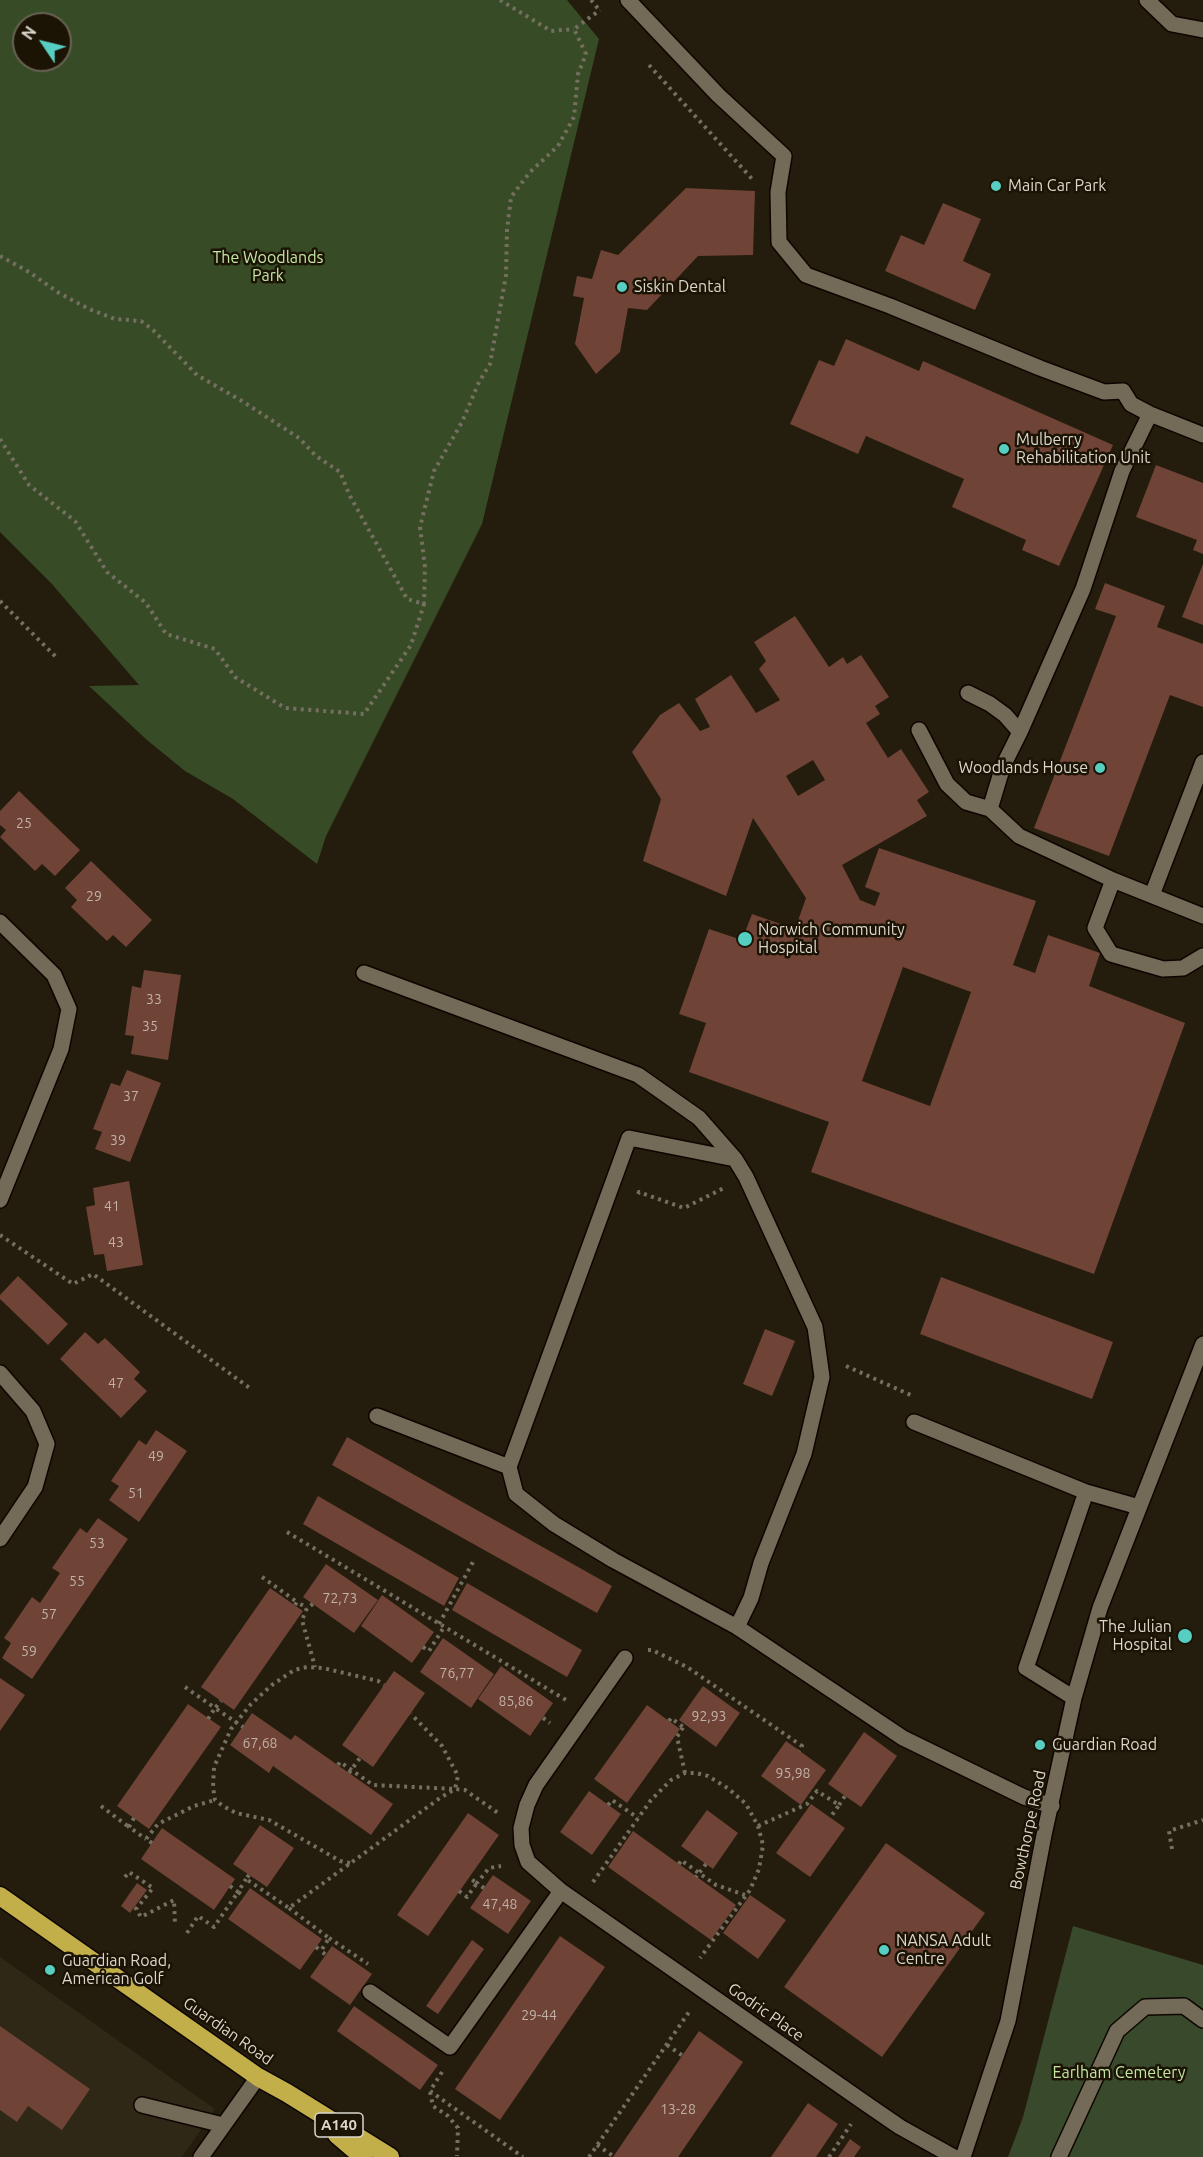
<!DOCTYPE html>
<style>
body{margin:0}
#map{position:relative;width:1203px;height:2157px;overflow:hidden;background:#241c0c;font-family:Ubuntu,sans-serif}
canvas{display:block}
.north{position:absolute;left:12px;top:12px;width:60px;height:60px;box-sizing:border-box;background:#1b1304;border:2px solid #686154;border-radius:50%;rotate:305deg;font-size:16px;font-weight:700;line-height:24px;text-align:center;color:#dcd7cd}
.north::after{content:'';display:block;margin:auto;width:21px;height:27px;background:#57cec2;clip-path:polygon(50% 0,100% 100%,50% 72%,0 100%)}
</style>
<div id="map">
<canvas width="1203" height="2157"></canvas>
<div class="north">N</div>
</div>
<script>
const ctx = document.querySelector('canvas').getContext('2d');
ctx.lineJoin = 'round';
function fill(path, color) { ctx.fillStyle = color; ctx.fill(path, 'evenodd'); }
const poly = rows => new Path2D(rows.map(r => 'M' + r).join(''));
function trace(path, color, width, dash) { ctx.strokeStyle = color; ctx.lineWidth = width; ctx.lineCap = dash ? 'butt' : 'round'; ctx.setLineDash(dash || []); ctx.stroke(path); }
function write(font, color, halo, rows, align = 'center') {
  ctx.font = font + ' Ubuntu,sans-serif'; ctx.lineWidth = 5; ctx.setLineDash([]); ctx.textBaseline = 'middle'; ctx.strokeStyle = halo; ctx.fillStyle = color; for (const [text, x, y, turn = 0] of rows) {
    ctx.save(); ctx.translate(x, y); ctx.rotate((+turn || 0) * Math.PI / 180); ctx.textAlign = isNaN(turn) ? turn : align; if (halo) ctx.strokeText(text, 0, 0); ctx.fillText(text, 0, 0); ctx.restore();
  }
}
const commercial = poly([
 [0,1957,215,2109,182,2157,0,2157]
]);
const green = poly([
 [1073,1926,1203,1965,1203,2157,1008,2157,1023,2117]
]);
const forest = poly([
 [0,0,567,0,599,39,482,524,326,836,317,864,233,799,185,771,147,740,89,686,139,685,51,583,0,532],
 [24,24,60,24,60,60,24,60]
]);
const building = poly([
 [686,188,755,191,753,255,698,256,647,310,628,308,620,352,596,374,575,344,584,298,573,296,577,276,592,279,601,250,618,255],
 [943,203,981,219,963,261,991,274,975,310,885,271,901,235,924,245],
 [846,339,919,371,923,361,1113,445,1059,566,1022,550,1026,540,952,507,964,479,866,436,858,454,790,424,819,360,834,366],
 [1156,465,1203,483,1203,554,1193,550,1197,540,1136,517],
 [1203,564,1203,625,1182,617],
 [1105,583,1165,606,1157,627,1203,644,1203,707,1170,695,1109,856,1034,828,1116,616,1095,609],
 [795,616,829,667,843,657,847,664,861,655,889,697,875,706,880,714,866,723,888,758,901,749,929,792,917,800,927,816,842,865,860,900,875,906,880,893,865,887,879,848,1036,901,1013,965,1035,973,1048,935,1100,953,1089,986,1185,1023,1094,1274,811,1172,829,1122,689,1072,706,1023,679,1014,709,929,742,940,752,914,795,929,806,898,753,818,726,896,643,861,661,799,632,752,660,715,679,703,700,731,710,727,695,699,731,675,756,713,780,700,759,669,766,661,754,642],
 [813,760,825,780,798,796,786,776],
 [903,967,971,992,930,1106,862,1081],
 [19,791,80,850,55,876,42,864,35,871,0,837,6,830,0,825,0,811],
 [91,861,152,920,126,947,113,935,107,941,71,907,77,900,65,888],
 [144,970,181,975,168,1060,131,1054,134,1036,125,1035,132,986,141,988],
 [127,1070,161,1083,130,1162,95,1149,102,1132,93,1129,111,1083,120,1086],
 [129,1181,143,1265,107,1271,104,1254,94,1255,86,1207,95,1205,93,1188],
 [18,1276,68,1324,48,1345,0,1299,0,1295],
 [941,1277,1113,1342,1092,1399,920,1334],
 [765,1329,795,1341,772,1396,743,1384],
 [85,1332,98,1344,105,1338,140,1372,134,1379,147,1391,121,1418,60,1359],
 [156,1430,187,1451,139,1522,109,1500,119,1486,111,1481,139,1440,146,1445],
 [347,1437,612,1586,597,1613,332,1465],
 [318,1496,459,1578,444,1606,303,1524],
 [98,1518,128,1539,32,1679,2,1658,11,1643,4,1638,32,1597,40,1603,60,1573,52,1568,80,1528,87,1533],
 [326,1564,378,1600,354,1633,303,1597],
 [467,1583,582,1650,567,1677,452,1610],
 [270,1588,303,1611,234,1710,201,1687],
 [382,1595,434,1632,412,1663,361,1626],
 [443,1638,494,1674,471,1708,420,1672],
 [501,1666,553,1703,530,1736,478,1699],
 [394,1671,425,1693,373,1767,342,1745],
 [0,1678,25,1695,0,1731],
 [703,1686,740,1713,716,1747,679,1720],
 [188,1704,221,1727,149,1829,117,1806],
 [647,1705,680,1729,627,1803,594,1779],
 [252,1713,291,1740,295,1735,393,1804,371,1835,273,1766,269,1773,230,1745],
 [864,1732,897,1756,861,1807,828,1784],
 [786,1741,826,1770,801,1805,761,1776],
 [589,1791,621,1814,592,1855,560,1832],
 [811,1804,845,1828,810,1877,776,1853],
 [707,1810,738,1833,713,1869,681,1846],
 [468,1813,499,1835,428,1936,397,1915],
 [260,1825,294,1848,267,1887,233,1864],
 [162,1828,235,1879,214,1910,141,1859],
 [633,1831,736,1905,711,1940,608,1867],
 [886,1843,985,1913,882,2057,784,1987],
 [493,1875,531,1901,508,1934,470,1908],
 [137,1883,147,1890,130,1913,121,1906],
 [250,1888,322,1939,300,1970,228,1919],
 [750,1895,786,1920,758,1959,723,1933],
 [560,1936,605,1967,500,2120,455,2089],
 [472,1940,484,1949,438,2014,426,2006],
 [332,1946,372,1974,350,2005,310,1977],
 [354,2006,438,2065,420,2090,337,2031],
 [0,2026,90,2089,62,2130,28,2106,17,2122,0,2110],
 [699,2031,743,2062,678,2157,613,2157],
 [808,2103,838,2124,816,2157,771,2157],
 [850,2139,861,2147,854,2157,838,2157]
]);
const path = poly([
 [500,0,551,31,574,29],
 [591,0,600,11],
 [649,65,753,180],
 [0,256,29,272,59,293,89,309,115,319,141,321,153,330,197,375,242,401,299,438,316,456,340,472,350,496,400,586,407,599,424,604,425,567,420,527,434,471,462,422,479,382,490,364,506,275,507,230,511,197,530,172,558,146,574,117,578,74,586,54,574,29,600,10],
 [0,439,29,485,75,521,107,572,146,603,166,634,215,649,235,677,285,708,364,714,411,645,424,604],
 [0,601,58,659],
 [638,1194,639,1192,684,1208,724,1188],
 [0,1235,73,1284,93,1274,251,1389],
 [846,1366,913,1396],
 [287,1532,566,1700],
 [262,1577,297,1602],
 [313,1604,307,1608,302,1620,315,1667],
 [295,1605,297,1602,307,1608],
 [439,1624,473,1562],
 [423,1647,429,1651,444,1627],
 [648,1650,652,1650,687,1667,802,1746,799,1751],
 [185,1687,215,1708,221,1701],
 [543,1718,550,1723],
 [208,1719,215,1708,243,1727],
 [669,1721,671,1718,683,1727],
 [338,1765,340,1762,373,1785,455,1789,458,1776,442,1746,411,1714],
 [349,1773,360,1758],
 [685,1773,677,1737,685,1724],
 [608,1805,612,1800,638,1818],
 [839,1805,845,1796],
 [101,1806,129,1827],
 [134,1818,129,1827,146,1839],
 [758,1826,807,1804,817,1791,839,1805,830,1818],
 [152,1843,146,1839,158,1824,194,1806,215,1800],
 [1172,1849,1169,1831,1203,1820],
 [350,1863,340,1861,269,1820,236,1813,223,1806,215,1800,213,1787,214,1767,231,1729,251,1704,272,1685,294,1670,307,1667,323,1668,378,1681,384,1685],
 [679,1864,681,1860,699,1873,696,1877],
 [706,1864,699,1873,716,1885,745,1895],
 [249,1875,246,1879,289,1908,440,1798,455,1789,465,1790,498,1813],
 [125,1877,129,1872,153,1888,136,1909,141,1917,174,1900,175,1924],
 [593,1882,651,1800,671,1780,685,1773,696,1773,708,1776,729,1789,746,1804,758,1826,763,1845,759,1869,750,1890,700,1958],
 [230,1886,238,1892,246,1879],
 [484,1888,477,1883,489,1868,501,1866],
 [459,1891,467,1897,477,1883,469,1878],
 [289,1908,329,1938,321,1951,326,1955],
 [187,1933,198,1916,214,1927,238,1892,244,1896],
 [329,1938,368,1964],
 [316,1947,321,1951],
 [667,2045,683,2056],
 [442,2072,430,2091,523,2157],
 [430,2092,433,2106,448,2116,458,2128,457,2156],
 [597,2145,613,2156],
 [589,2157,689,2012],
 [829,2157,851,2124]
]);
const minor = poly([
 [628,0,718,95,784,156,778,192,779,242,806,275,890,306,1040,368,1104,392,1123,391,1131,404,1150,414,1203,435],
 [1147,0,1172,24,1203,30],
 [1150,414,1122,471,1083,589,1020,732,1003,766,990,809,1019,836,1113,880,1203,916],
 [968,693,990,704,1005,715,1020,732],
 [919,730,947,784,966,802,990,809],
 [1113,880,1095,928,1111,954,1163,969,1183,968,1203,956],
 [1152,895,1203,762],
 [0,922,54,975,69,1009,61,1049,0,1200],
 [364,973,638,1075,699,1118,735,1159],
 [0,1373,33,1411,47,1444,35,1487,0,1539],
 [377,1416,509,1467,629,1138,735,1159,746,1177,815,1327,822,1377,804,1454,761,1563,751,1598,737,1627],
 [914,1422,1086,1492],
 [509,1467,516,1494,554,1524,613,1560,737,1627,903,1738,1024,1797,1052,1806],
 [625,1658,536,1785,527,1805,521,1828,522,1845,528,1862,561,1891,865,2103,900,2127,954,2157],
 [1074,1698,1026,1668,1086,1492,1139,1507],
 [370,1992,450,2047,561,1891],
 [142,2105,223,2125],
 [201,2157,258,2077],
 [963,2157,1008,2021,1044,1835,1074,1698,1100,1608,1203,1344],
 [1059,2157,1117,2031,1145,2007,1184,2006,1203,2020]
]);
const highway = poly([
 [0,1896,258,2077,287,2093,390,2157],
 [337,2135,363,2157]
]);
const markers = [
 [996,186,6,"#57cec2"],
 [622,287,6,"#57cec2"],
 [1004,449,6,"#57cec2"],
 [1100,768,6,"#57cec2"],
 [745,939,8,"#57cec2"],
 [1185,1636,8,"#57cec2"],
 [1040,1745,6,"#57cec2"],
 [884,1950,6,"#57cec2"],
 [50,1970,6,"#57cec2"]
];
const numberNames = [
 ["25",24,823],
 ["29",94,896],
 ["33",154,999],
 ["35",150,1026],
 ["37",131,1096],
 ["39",118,1140],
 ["41",112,1206],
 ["43",116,1242],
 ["47",116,1383],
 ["49",156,1456],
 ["51",136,1493],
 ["53",97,1543],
 ["55",77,1581],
 ["72,73",340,1598],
 ["57",49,1614],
 ["59",29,1651],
 ["76,77",457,1673],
 ["85,86",516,1701],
 ["92,93",709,1716],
 ["67,68",260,1743],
 ["95,98",793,1773],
 ["47,48",500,1904],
 ["29-44",539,2015],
 ["13-28",678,2109]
];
const shields = [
 [339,2125,48]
];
const shieldNames = [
 ["A140",339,2125]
];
const poiNames = [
 ["Main Car Park",1008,186],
 ["Siskin Dental",634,287],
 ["Mulberry",1016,440],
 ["Rehabilitation Unit",1016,458],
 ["Woodlands House",1088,768,"right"],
 ["Norwich Community",758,930],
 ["Hospital",758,948],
 ["The Julian",1172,1627,"right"],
 ["Hospital",1172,1645,"right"],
 ["Guardian Road",1052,1745],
 ["NANSA Adult",896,1941],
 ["Centre",896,1959],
 ["Guardian Road,",62,1961],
 ["American Golf",62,1979]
];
const parkNames = [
 ["The Woodlands",268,258],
 ["Park",268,276],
 ["Earlham Cemetery",1119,2073]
];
const streetNames = [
 ["Bowthorpe Road",1028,1830,-78],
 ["Godric Place",766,2012,35],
 ["Guardian Road",228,2031,35]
];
fill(commercial, '#2f2817');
fill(green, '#39492b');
fill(forest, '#374c26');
fill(building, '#6f4336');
trace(minor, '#0d0600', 18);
trace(highway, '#0d0600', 21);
trace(path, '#756f61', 4, [3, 4.5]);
trace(minor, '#736a58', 15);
trace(highway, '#c2af49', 18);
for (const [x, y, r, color] of markers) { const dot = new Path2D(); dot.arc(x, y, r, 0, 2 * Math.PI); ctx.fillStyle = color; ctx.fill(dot); trace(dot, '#1b1304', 2); }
write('14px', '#c1b2a7', null, numberNames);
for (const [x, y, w] of shields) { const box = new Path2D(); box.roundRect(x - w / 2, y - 12, w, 24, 4.5); ctx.fillStyle = '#1b1304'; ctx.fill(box); trace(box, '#dcd7cd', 1.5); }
write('bold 15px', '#dcd7cd', null, shieldNames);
write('16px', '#dcd7cd', '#1b1304', poiNames, 'left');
write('16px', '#c2e7a5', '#1b1304', parkNames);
write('16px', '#dcd7cd', '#1b1304', streetNames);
</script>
